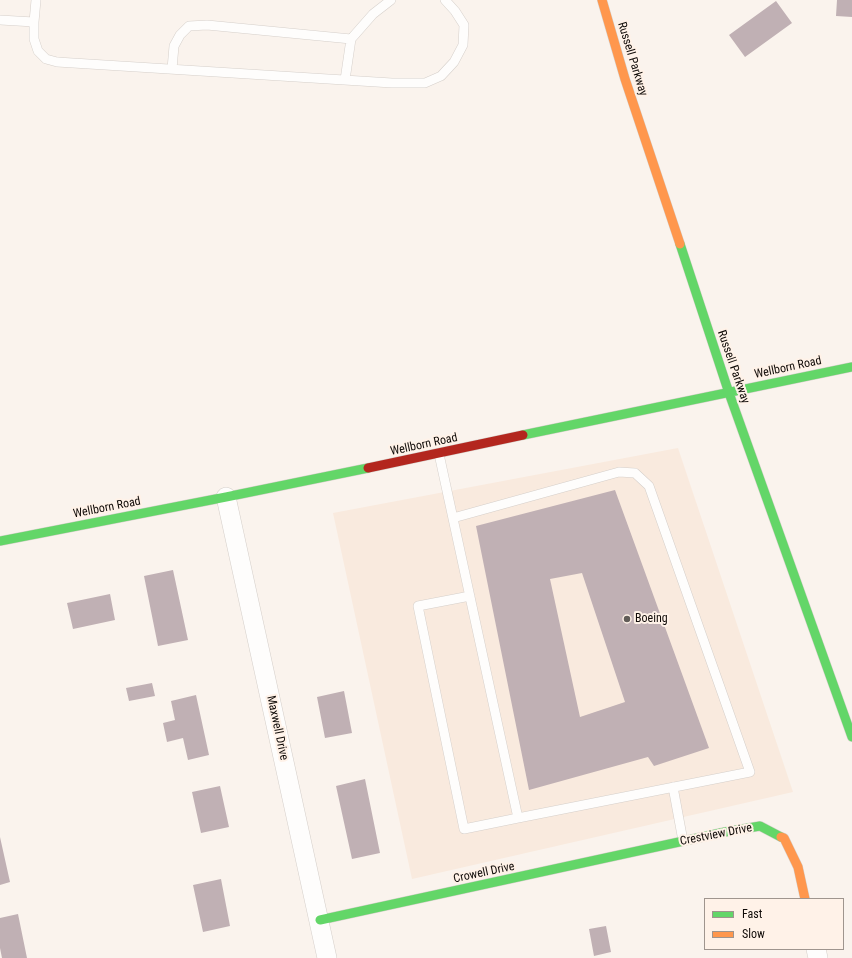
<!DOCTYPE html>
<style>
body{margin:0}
#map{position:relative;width:852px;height:958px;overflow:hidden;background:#faf3ed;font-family:"Roboto Condensed",sans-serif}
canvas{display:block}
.legend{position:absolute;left:704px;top:898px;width:140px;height:52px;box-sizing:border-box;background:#fff2e8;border:1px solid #9f958e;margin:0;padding:5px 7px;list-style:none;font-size:12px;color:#0f0a07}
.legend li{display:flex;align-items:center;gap:8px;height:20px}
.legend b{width:20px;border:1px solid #9f958e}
</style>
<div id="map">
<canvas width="852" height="958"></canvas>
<ul class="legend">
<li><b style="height:5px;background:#63d668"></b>Fast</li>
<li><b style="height:5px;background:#ff974d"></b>Slow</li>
</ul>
</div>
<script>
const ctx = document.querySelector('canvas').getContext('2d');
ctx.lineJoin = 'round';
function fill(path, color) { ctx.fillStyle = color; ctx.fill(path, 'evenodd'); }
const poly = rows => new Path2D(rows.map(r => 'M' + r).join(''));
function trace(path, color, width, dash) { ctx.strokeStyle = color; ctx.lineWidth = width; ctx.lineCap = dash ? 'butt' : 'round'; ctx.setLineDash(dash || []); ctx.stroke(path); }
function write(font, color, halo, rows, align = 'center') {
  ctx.font = font + ' "Roboto Condensed",sans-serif'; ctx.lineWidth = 4; ctx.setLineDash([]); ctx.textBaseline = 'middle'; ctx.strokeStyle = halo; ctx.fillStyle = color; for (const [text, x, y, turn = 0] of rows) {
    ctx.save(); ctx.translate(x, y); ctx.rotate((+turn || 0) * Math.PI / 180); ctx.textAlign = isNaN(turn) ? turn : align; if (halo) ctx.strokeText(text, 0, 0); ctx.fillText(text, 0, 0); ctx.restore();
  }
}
const built = poly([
 [678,448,793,792,412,879,333,513]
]);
const building = poly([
 [837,0,852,0,852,17,836,16],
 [776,1,792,23,745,57,729,35],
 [615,490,709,748,654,766,648,757,529,790,476,526],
 [582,573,625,702,580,717,550,579],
 [173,570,188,640,158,646,144,576],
 [110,594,115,620,73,629,67,603],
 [152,683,155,696,129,701,126,688],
 [344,691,352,733,325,738,317,697],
 [196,695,209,755,188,760,183,738,167,742,163,723,175,720,171,701],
 [365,779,380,853,352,859,336,786],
 [220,786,229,827,201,833,192,792],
 [0,837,10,882,0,885],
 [221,879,230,926,203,932,193,885],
 [18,914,27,958,2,958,0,948,0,918],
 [606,926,611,952,594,956,589,929]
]);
const lane = poly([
 [0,20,34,22,34,39,38,51,46,59,57,62,392,83,425,83,441,76,454,62,463,45,464,25,455,11,445,0],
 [34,22,36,0],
 [172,69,174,46,180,35,189,26,207,25,351,39],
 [345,80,351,39,373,14,391,0],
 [439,454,518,818,750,772,649,486,635,473,619,472,453,518],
 [470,596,418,606,464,829,518,818],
 [673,787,683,841]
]);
const street = poly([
 [226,497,327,958],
 [816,949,818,958]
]);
const fast = poly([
 [680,244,729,393,852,737],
 [523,435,852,367],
 [0,541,226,497,368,468],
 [320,920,725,832,760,826,781,837]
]);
const slow = poly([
 [602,0,625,79,680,244],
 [781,837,784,838,798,867,805,899]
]);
const jam = poly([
 [368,468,523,435]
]);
const markers = [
 [627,619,4,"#615c58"]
];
const streetNames = [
 ["Russell Parkway",632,59,73],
 ["Russell Parkway",733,367,71],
 ["Wellborn Road",788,368,-12],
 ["Wellborn Road",424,445,-12],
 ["Wellborn Road",107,508,-11],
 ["Maxwell Drive",277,728,78],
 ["Crestview Drive",716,835,-11],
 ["Crowell Drive",484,873,-12]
];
const poiNames = [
 ["Boeing",635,619]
];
fill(built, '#f9eade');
fill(building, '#c0b0b4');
trace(lane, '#d5cfca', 10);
trace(street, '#d5cfca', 20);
trace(fast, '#d5cfca', 10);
trace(slow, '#d5cfca', 10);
trace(jam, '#d5cfca', 10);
trace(lane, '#fefdfc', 9);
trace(street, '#fefdfc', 19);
trace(fast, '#63d668', 9);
trace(slow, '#ff974d', 9);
trace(jam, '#b3261e', 9);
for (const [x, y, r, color] of markers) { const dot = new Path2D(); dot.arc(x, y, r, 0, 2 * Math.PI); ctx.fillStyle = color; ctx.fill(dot); trace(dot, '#fff2e8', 1.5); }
write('12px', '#0f0a07', '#fff2e8', streetNames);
write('12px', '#0f0a07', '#fff2e8', poiNames, 'left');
</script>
